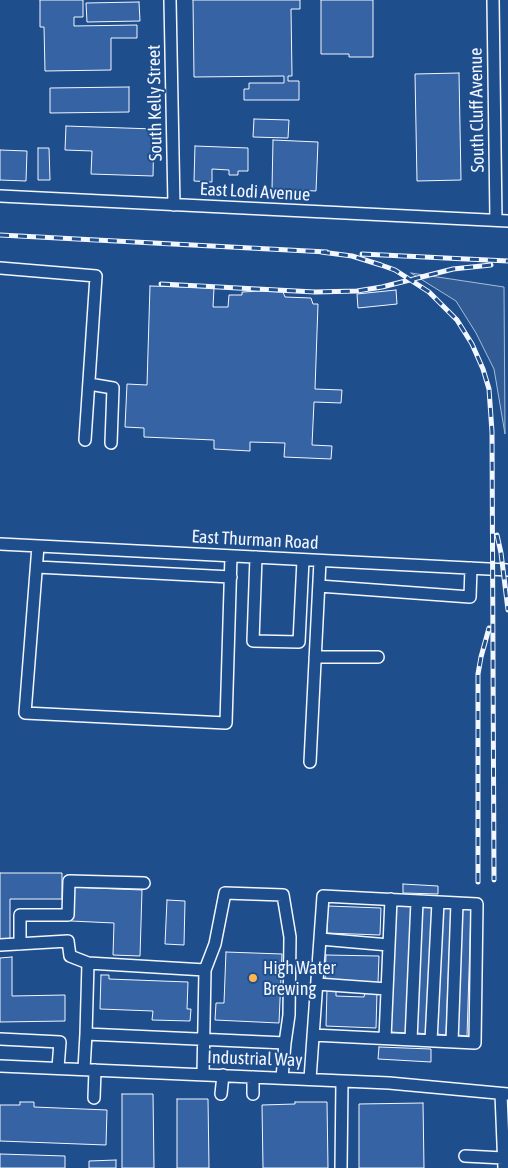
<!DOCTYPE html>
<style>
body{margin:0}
canvas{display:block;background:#1f4e8c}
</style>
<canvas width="508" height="1168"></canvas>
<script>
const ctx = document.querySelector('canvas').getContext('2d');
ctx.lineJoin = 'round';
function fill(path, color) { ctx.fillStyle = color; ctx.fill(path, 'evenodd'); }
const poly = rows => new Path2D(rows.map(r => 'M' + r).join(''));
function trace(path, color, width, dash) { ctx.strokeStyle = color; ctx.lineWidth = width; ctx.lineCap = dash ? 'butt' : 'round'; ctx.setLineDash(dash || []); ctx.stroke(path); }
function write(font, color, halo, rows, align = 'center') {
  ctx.font = font + ' "Asap Condensed",sans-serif'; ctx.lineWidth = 4; ctx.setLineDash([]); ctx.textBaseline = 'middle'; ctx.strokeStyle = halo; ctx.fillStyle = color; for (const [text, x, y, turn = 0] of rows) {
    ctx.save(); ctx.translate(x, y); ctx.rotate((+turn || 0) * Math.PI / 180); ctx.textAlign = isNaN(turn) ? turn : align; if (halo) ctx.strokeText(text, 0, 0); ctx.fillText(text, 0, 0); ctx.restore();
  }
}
const built = poly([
 [411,273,504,287,505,434,494,369,476,333,456,301,411,273]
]);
const building = poly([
 [40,0,83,0,83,17,74,17,74,26,137,25,137,38,111,38,111,70,45,71,44,27,40,27,40,0],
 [193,0,300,0,300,9,291,9,292,76,288,76,288,81,299,81,299,100,244,100,244,89,249,89,249,83,284,83,284,76,194,77,193,0],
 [321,0,373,0,373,57,349,57,349,54,321,54,321,0],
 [139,2,140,21,87,22,86,3,139,2],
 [459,73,461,180,417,181,415,74,459,73],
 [129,87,129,112,50,113,50,88,129,87],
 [254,119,289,120,288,138,253,137,254,119],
 [66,126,154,129,153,176,91,174,92,151,65,150,66,126],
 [273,140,318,142,316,191,272,189,273,140],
 [195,146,248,148,248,171,238,171,238,175,229,175,229,170,212,169,212,182,194,181,195,146],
 [38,148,49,148,50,180,38,180,38,148],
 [0,150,27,151,26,181,0,180,0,150],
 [150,286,214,288,213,307,228,307,229,295,242,295,242,292,261,291,283,292,285,297,311,298,313,304,318,304,315,389,342,390,341,403,314,402,312,445,332,446,331,459,284,457,285,443,250,442,250,451,214,449,214,440,144,437,144,428,125,427,127,384,147,385,150,286],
 [396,290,397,304,358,308,357,294,396,290],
 [0,873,62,873,62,899,10,899,10,939,0,939,0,873],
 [403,884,438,886,438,894,403,893,403,884],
 [72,887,142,890,140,956,113,955,114,923,71,921,72,887],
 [167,900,185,901,184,945,165,944,167,900],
 [396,905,412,905,407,1033,391,1032,396,905],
 [328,906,381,908,380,935,327,933,328,906],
 [422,906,432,907,427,1034,417,1033,422,906],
 [442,907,451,907,446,1035,437,1034,442,907],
 [461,908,471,908,467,1036,457,1035,461,908],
 [226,952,282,954,279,1023,215,1020,216,1003,224,1003,226,952],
 [326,955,379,956,378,983,325,982,326,955],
 [12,957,12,996,65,995,65,1021,0,1022,0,958,12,957],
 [101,975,109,975,109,979,188,982,187,1009,191,1009,190,1021,152,1020,153,1011,100,1009,101,975],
 [327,990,336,990,336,996,364,997,365,992,377,992,376,1028,326,1026,327,990],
 [379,1047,431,1049,431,1062,378,1059,379,1047],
 [122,1094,153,1094,154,1168,122,1168,122,1094],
 [177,1099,208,1099,209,1168,177,1168,177,1099],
 [20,1102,34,1102,34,1107,107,1110,106,1145,0,1141,0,1105,20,1105,20,1102],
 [295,1102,327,1102,328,1168,263,1168,262,1105,295,1104,295,1102],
 [423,1103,424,1168,359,1168,359,1104,423,1103],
 [0,1154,65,1156,65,1168,0,1168,0,1154],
 [116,1160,116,1168,89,1168,89,1161,116,1160]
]);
const minor = poly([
 [170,0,174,205],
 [493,0,496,220],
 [0,196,508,221],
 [0,268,96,276,85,440],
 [89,384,113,388,111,443],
 [0,544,508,570],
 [38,546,25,713,226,723,231,556],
 [256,557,253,641,299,642,303,560],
 [37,567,231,577],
 [319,586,470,597,471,568],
 [315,657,378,657],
 [310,762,320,561],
 [320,939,389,945],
 [20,944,20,915,68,915,69,881,144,883],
 [0,945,68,941,70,956,88,963],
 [205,970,215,944,225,893,283,895,290,937,289,1015,285,1043],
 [317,984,387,989],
 [86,1034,88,963,205,970,203,1075],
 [385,1038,391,899],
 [0,1039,60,1042,58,1068],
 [411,1040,417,901],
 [431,1041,438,902],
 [452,1042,457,903],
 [0,1066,389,1083,508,1094],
 [84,1069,86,1034,285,1043,282,1078],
 [253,1077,253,1094],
 [310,1079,323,896,477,904,475,1043,313,1035],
 [221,1094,223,1075],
 [501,1094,504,1168],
 [94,1098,95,1070],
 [465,1156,503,1158],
 [341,1168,342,1081]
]);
const rail = poly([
 [0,235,327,252],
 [321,252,352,256,381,265,395,270,429,292,457,320,472,344,483,369,489,389,492,432,494,880],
 [362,254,508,261],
 [161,284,315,292,357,291,382,287,453,269,491,265],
 [497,535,501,553,508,610],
 [478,882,478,674,481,657,489,628]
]);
const markers = [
 [253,978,5,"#ffb74d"]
];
const streetNames = [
 ["South Kelly Street",155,103,-91],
 ["South Cluff Avenue",477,110,-91],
 ["East Lodi Avenue",255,192,3],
 ["East Thurman Road",255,540,3],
 ["Industrial Way",255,1059,2]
];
const poiNames = [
 ["High Water",263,968],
 ["Brewing",263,989]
];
fill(built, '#305b95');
trace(built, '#a8bbd7', 1);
fill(building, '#3563a3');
trace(building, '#f2f6ff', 1);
trace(minor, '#f2f6ff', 14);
trace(minor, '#1f4e8c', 11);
trace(rail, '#f2f6ff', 5);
trace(rail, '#1f4e8c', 3, [9]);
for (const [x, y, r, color] of markers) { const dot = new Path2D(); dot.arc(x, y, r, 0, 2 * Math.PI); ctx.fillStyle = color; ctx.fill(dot); trace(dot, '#1f4e8c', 2); }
write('18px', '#f2f6ff', '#1f4e8c', streetNames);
write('18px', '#f2f6ff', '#1f4e8c', poiNames, 'left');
</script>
